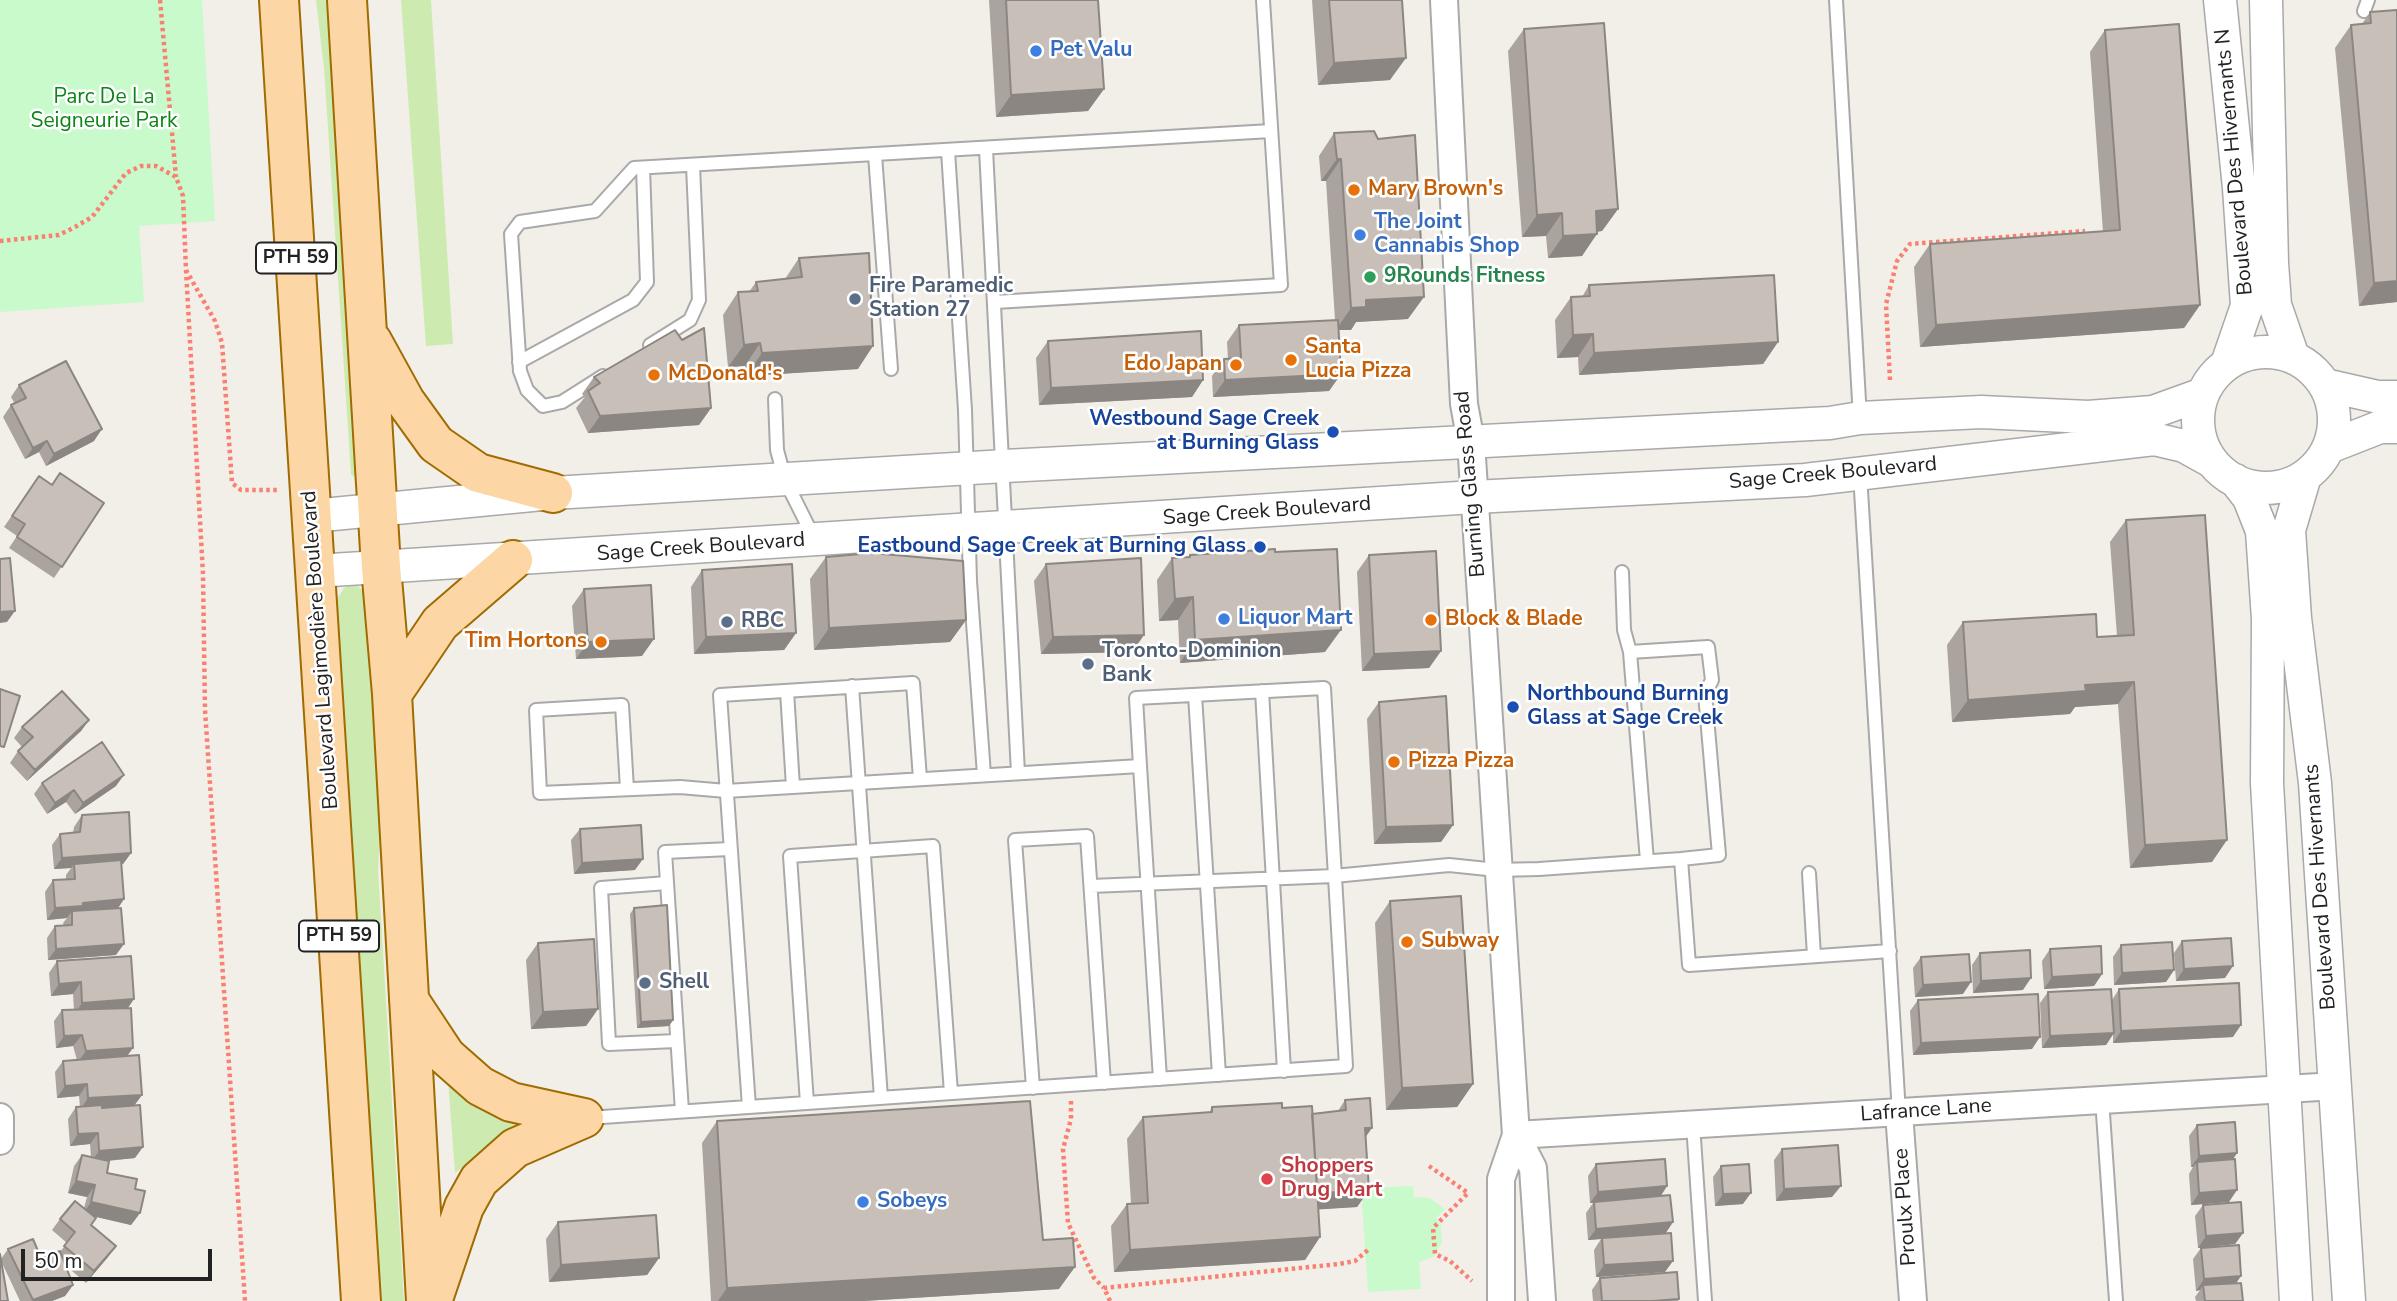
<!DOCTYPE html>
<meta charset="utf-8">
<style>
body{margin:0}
#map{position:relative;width:2397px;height:1301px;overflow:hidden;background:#f2efe9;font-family:"Nunito Sans",sans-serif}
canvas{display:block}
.scale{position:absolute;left:21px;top:1249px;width:191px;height:32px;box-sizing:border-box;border:4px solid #222;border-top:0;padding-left:9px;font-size:21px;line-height:24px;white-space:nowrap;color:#222;-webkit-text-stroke:5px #fff;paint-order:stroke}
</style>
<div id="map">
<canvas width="2397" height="1301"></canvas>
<div class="scale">50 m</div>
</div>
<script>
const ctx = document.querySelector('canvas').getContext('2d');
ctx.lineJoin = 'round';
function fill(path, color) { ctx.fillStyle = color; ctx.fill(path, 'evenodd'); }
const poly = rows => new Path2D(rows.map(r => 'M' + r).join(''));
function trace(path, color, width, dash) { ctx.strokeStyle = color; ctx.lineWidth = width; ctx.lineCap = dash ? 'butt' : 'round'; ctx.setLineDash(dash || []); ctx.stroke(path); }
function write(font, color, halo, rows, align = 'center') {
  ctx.font = font + ' "Nunito Sans",sans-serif'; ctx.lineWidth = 5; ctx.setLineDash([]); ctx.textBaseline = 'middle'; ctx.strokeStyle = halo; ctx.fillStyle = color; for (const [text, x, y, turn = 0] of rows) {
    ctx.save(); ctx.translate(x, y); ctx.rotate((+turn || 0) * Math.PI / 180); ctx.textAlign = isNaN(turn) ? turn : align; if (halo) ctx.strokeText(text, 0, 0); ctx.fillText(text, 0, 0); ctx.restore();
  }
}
const grass = poly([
 [316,0,331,0,357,480,351,474,324,68],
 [401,0,431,0,453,344,426,346],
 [350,585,358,586,367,595,381,816,378,869,404,1301,380,1301,353,852,347,822,334,616,337,599,344,588],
 [448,1080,538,1121,477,1156,455,1173]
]);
const park = poly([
 [0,0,202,0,215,221,139,226,144,302,0,312],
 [1413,1186,1414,1197,1430,1198,1445,1209,1436,1218,1441,1225,1442,1243,1433,1257,1419,1262,1421,1289,1368,1292,1361,1188]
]);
const path = poly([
 [160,0,176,177],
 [0,241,59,235,75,227,92,217,126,173,141,166,156,166,176,177,183,196,186,270,215,321,222,343,232,483,241,490,279,490],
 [186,270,203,574,205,710,245,1301],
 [1890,380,1886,304,1897,261,1910,244,2085,231],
 [1071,1101,1071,1119,1063,1149,1068,1223,1094,1278,1104,1288],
 [1429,1166,1468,1193,1433,1228,1435,1254,1450,1261,1472,1281],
 [1110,1301,1104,1288,1339,1264,1355,1261,1369,1249]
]);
const service = poly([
 [1836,0,1860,418],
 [2364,11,2368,0],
 [986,149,1018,773],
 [948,151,965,410,970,581,984,775],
 [875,155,891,369],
 [995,302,1281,285,1263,0],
 [650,345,690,320,699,300,693,166],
 [519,362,633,300,647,282,643,168],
 [603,376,562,402,543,406,527,390,520,371,511,234,520,222,595,211,634,168,1271,131],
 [775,399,777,450,785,480,814,538],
 [1860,474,1899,1113],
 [1622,572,1624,630,1630,652],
 [852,686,881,1098],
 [787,691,793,787],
 [1262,691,1284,1071],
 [1195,695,1219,1075],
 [1140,766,1160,1079],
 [1681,859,1689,965,1890,951],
 [1809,873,1814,956],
 [667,883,601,888,609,1044,676,1041],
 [1091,886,1334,876,1449,865,1497,870,1539,869,1681,859,1719,855,1705,694,1712,680,1708,647,1630,652,1647,861],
 [1033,1088,1015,840,1087,836,1104,1083],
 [2102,1099,2116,1301],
 [807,1103,790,856,933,846,951,1093],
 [749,1107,720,695,913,683,920,779],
 [682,1111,665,852,730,849],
 [588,1118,1346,1066,1324,688,1136,698,1140,766,726,791,680,787,540,793,536,710,622,705,627,789],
 [1693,1124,1705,1301]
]);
const minor = poly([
 [1444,0,1464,404,1471,442,1516,1135,2336,1086],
 [1899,1113,1913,1301],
 [0,1117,0,1141],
 [1501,1301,1501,1179,1516,1135,1533,1168,1542,1301]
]);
const tertiary = poly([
 [2220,0,2239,188,2247,306,2227,364],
 [2266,0,2272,263,2275,305,2293,357],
 '2198 420a68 68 0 1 1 136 0a68 68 0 1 1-136 0Z',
 [2325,385,2378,397,2397,397],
 [2329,447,2380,427,2397,427],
 [2305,476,2289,530,2295,618,2315,783,2349,1301],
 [2235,480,2249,498,2262,531,2268,619,2267,783,2296,1301],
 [312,516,553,493,1005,466,1830,423,1860,418,1981,412,2088,417,2153,412,2203,394],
 [316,571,1474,497,1805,480,2154,439,2184,446,2211,461]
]);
const primary = poly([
 [279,0,361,1301],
 [347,0,381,567,392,694,426,1301],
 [372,341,405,401,436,444,478,473,553,493],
 [392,694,440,623,513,560],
 [409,1000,446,1056,480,1086,511,1102,584,1118],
 [433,1299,464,1207,479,1180,515,1148,584,1118]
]);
const wall = poly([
 [989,0,1098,0,1104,89,1088,111,996,117],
 [1312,0,1402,0,1390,80,1318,85],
 [2397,10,2397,302,2359,306,2335,48,2351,25,2362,24,2370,12],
 [1524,29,1618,209,1602,231,1597,232,1582,256,1548,258,1546,236,1522,237,1508,51],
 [2105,30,2200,305,2184,328,1920,347,1914,267,1930,244,2103,232,2090,52],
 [1334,133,1408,319,1356,322,1351,330,1339,330,1341,374,1329,391,1213,397,1212,376,1224,359,1228,359,1227,342,1239,325,1335,320,1326,181,1321,181,1319,156],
 [799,258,858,369,746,376,745,366,728,367,723,315,738,292,749,292,756,282,785,279],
 [1589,285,1778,342,1763,364,1579,375,1578,357,1557,358,1555,320,1571,297,1582,297],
 [1048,341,1203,380,1192,397,1039,405,1036,358],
 [594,377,711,408,699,425,588,433,576,408,585,397,582,394],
 [19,385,94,441,46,466,39,452,25,459,3,417,11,405,15,404,11,397],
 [60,473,104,503,54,578,9,548,17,536,4,527,39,476,52,485],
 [2126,520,2212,862,2130,868,2118,704,2075,707,2070,714,1952,722,1947,645,1963,622,2097,637,2117,636,2110,542],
 [1275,552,1325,652,1180,663,1178,620,1159,621,1157,580,1172,558,1188,557,1190,555],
 [1369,555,1441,651,1429,668,1362,671,1357,572],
 [826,557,966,620,950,642,814,650,810,579],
 [1046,564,1144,635,1132,652,1041,654,1034,581],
 [702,570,796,633,784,650,694,654,691,587],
 [584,589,642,656,576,659,572,606],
 [1379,702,1453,825,1441,842,1374,844,1367,719],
 [89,720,81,731,27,781,10,763,18,751,22,747,14,738,22,727],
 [42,783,116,786,75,814,66,802,47,814,34,794],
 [82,815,131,853,123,864,121,865,124,899,118,908,116,955,48,960,47,938,55,926,64,926,63,923,67,918,47,920,45,892,53,880,66,880,66,875,71,868,54,869,52,845,60,834,73,833,74,827],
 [580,829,635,870,574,874,571,840],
 [1390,901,1473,1084,1457,1107,1386,1110,1375,923],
 [634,908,673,1020,669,1026,637,1028,630,914],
 [2182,941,2225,978,2176,981,2174,953],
 [538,943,598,1009,586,1026,531,1029,526,960],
 [2121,945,2174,970,2166,982,2114,985,2113,957],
 [2050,949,2102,974,2094,986,2044,989,2042,961],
 [1980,953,2023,990,1973,993,1972,965],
 [1921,957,1963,994,1915,997,1913,968],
 [57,961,128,1008,127,1056,142,1095,134,1105,135,1158,108,1161,107,1173,135,1189,140,1213,131,1225,94,1216,91,1225,108,1257,86,1283,65,1265,73,1285,65,1296,52,1301,20,1301,2,1263,1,1259,8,1249,41,1258,60,1252,67,1243,52,1230,60,1219,84,1208,87,1197,68,1193,74,1166,82,1155,91,1157,90,1144,70,1146,68,1119,76,1107,80,1107,79,1096,57,1098,55,1072,63,1061,77,1060,73,1046,56,1048,54,1021,62,1010,74,1010,73,994,51,996,49,973],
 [2119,989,2233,1037,2113,1043,2113,1034,2106,1045,2042,1048,2040,1003,2048,992,2112,1000],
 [1918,1000,2032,1049,1913,1055,1910,1011],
 [1345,1100,1366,1137,1369,1190,1357,1207,1318,1209,1320,1237,1305,1260,1114,1272,1111,1226,1127,1204,1131,1203,1127,1139,1143,1117,1209,1113,1212,1107,1312,1114,1338,1111],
 [717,1121,1059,1289,863,1301,711,1301,702,1143],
 [2197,1125,2237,1153,2233,1159,2229,1202,2191,1205,2189,1174,2193,1167,2191,1167,2189,1136],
 [1782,1149,1832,1197,1776,1201,1774,1160],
 [1596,1164,1667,1186,1661,1196,1673,1222,1665,1234,1665,1272,1596,1277,1594,1250,1601,1239,1588,1240,1586,1213,1593,1203,1590,1203,1588,1176],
 [1721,1166,1743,1204,1715,1206,1713,1177],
 [2203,1205,2243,1233,2235,1244,2198,1248,2195,1216],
 [558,1222,659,1258,647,1275,549,1282,546,1239],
 [2201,1248,2236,1283,2243,1301,2196,1301,2195,1297,2200,1290,2196,1291,2193,1259],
 [1600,1278,1679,1299,1678,1301,1593,1301,1592,1290]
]);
const shadedWall = poly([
 [1406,58,1390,80,1318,85,1334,63],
 [1104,89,1088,111,996,117,1011,95],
 [1337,159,1341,159,1326,181,1321,181],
 [1618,209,1602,231,1580,233,1596,211],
 [1562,213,1546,236,1522,237,1537,215],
 [1597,234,1582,256,1548,258,1563,236],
 [2397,281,2397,302,2359,306,2374,283],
 [1424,297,1408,319,1356,322,1351,330,1336,330,1351,308,1366,300],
 [2200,305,2184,328,1920,347,1936,325],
 [1593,334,1578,357,1557,358,1573,335],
 [1778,342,1763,364,1579,375,1594,353],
 [760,343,745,366,728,367,744,345],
 [873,346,858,369,746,376,762,353],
 [1341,374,1329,391,1213,397,1225,380],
 [1203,380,1192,397,1039,405,1051,388],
 [711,408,699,425,588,433,600,416],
 [102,429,94,441,46,466,54,454],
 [47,441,39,452,25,459,33,448],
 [1193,597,1178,620,1159,621,1175,599],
 [15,611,7,622,0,623,0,612],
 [966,620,950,642,814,650,829,628],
 [1341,630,1325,652,1180,663,1195,640],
 [796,633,784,650,694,654,706,637],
 [1144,635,1132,652,1041,654,1053,637],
 [654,639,642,656,576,659,588,642],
 [1441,651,1429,668,1362,671,1374,654],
 [2134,682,2118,704,2075,707,2070,714,1952,722,1968,700,2085,685],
 [89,720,81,731,27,781,35,770],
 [124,775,116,786,75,814,83,803],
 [74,790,66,802,47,814,55,803],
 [1453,825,1441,842,1374,844,1386,827],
 [2227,840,2212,862,2130,868,2145,845],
 [131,853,123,864,75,868,74,864,71,868,54,869,62,858],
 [643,859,635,870,574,874,582,863],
 [124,899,116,911,72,911,67,918,47,920,55,908,83,903],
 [124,944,116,955,48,960,56,949],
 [2233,966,2225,978,2176,981,2184,969],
 [2174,970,2166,982,2114,985,2122,973],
 [2102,974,2094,986,2044,989,2052,977],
 [2031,978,2023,990,1973,993,1981,981],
 [81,982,73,994,51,996,59,984],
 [1971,982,1963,994,1915,997,1923,985],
 [134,999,126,1011,74,1015,82,1003],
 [598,1009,586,1026,531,1029,543,1012],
 [673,1020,669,1026,637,1028,641,1022],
 [2241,1025,2233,1037,2113,1043,2121,1031],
 [2114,1033,2106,1045,2042,1048,2050,1036],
 [82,1035,73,1046,56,1048,64,1036],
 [2040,1037,2032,1049,1913,1055,1921,1043],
 [133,1048,125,1059,78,1062,86,1051],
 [87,1084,79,1096,57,1098,65,1086],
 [1473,1084,1457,1107,1386,1110,1402,1088],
 [142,1095,134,1106,80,1110,88,1098],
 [1365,1128,1372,1128,1360,1145],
 [98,1133,90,1144,70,1146,78,1134],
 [143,1147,135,1158,91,1162,99,1151],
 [2237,1153,2229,1165,2197,1162,2193,1167,2191,1167,2199,1156],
 [76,1181,95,1185,87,1197,68,1193],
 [1667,1186,1659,1198,1590,1203,1598,1192],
 [1841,1186,1832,1197,1776,1201,1784,1189],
 [1369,1190,1357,1207,1311,1210,1323,1193],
 [2237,1190,2229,1202,2191,1205,2199,1193],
 [1751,1193,1743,1204,1715,1206,1723,1194],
 [91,1202,140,1213,131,1225,83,1214],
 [1673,1222,1665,1234,1588,1240,1596,1229],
 [2243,1233,2235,1244,2198,1248,2206,1236],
 [1320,1237,1305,1260,1114,1272,1130,1250],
 [116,1246,108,1257,86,1283,94,1271],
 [659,1258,647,1275,549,1282,561,1265],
 [1673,1261,1665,1272,1596,1277,1604,1265],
 [1075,1267,1059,1289,863,1301,718,1301,727,1288],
 [2241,1276,2233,1288,2203,1285,2200,1290,2196,1291,2204,1279],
 [73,1285,65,1296,52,1301,32,1301]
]);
const building = poly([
 [1006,0,1098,0,1104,89,1011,95,1006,0],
 [1329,0,1402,0,1406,58,1334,63,1329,0],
 [2397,10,2397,281,2374,283,2351,25,2371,23,2370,12,2397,10],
 [1604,23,1618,209,1596,211,1597,234,1563,236,1562,213,1537,215,1524,29,1604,23],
 [2179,24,2200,305,1936,325,1930,244,2120,230,2105,30,2179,24],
 [1374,131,1378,139,1415,135,1424,297,1366,300,1366,307,1351,308,1341,159,1337,159,1334,133,1374,131],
 [869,253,873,346,762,353,760,343,744,345,738,292,758,291,756,282,802,277,799,258,869,253],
 [1774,275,1778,342,1594,353,1593,334,1573,335,1571,297,1590,296,1589,285,1774,275],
 [1338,320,1341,374,1225,380,1224,359,1241,358,1239,325,1338,320],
 [704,328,711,408,600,416,588,391,600,383,594,377,675,330,682,340,704,328],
 [1201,331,1203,380,1051,388,1048,341,1201,331],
 [66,361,102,429,54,454,47,441,33,448,11,405,26,398,19,385,66,361],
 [60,473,104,503,62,567,17,537,25,524,12,516,39,476,52,485,60,473],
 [2205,515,2227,840,2145,845,2134,682,2085,685,2086,691,1968,700,1963,622,2096,614,2097,637,2134,635,2126,520,2205,515],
 [1275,549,1275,552,1337,549,1341,630,1195,640,1193,597,1175,599,1172,558,1190,557,1190,555,1275,549],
 [1436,551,1441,651,1374,654,1369,555,1436,551],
 [872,553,963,561,966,620,829,628,826,557,872,553],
 [10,558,15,611,0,612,0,559,10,558],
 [1141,558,1144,635,1053,637,1046,564,1141,558],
 [792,564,796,633,706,637,702,570,792,564],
 [651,585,654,639,588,642,584,589,651,585],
 [0,689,20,696,4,747,0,746,0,689],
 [62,691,89,720,35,770,18,751,33,737,22,727,62,691],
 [1446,696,1453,825,1386,827,1379,702,1446,696],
 [102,742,124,775,83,803,74,790,55,803,42,783,102,742],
 [129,812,131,853,62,858,60,834,80,832,82,815,129,812],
 [641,825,643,859,582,863,580,829,641,825],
 [121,860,124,899,83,903,83,906,55,908,53,880,75,879,74,864,121,860],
 [1461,896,1473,1084,1402,1088,1390,901,1461,896],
 [667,905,673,1020,641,1022,634,908,667,905],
 [121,908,124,944,56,949,55,926,72,925,72,911,121,908],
 [2231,938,2233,966,2184,969,2182,941,2231,938],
 [594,939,598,1009,543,1012,538,943,594,939],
 [2172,942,2174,970,2122,973,2121,945,2172,942],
 [2101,946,2102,974,2052,977,2050,949,2101,946],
 [2030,950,2031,978,1981,981,1980,953,2030,950],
 [1969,954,1971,982,1923,985,1921,957,1969,954],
 [131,956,134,999,82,1003,81,982,59,984,57,961,131,956],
 [2239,983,2241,1025,2121,1031,2119,989,2239,983],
 [2111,989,2114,1033,2050,1036,2048,992,2111,989],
 [2038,994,2040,1037,1921,1043,1918,1000,2038,994],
 [131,1008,133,1048,86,1051,82,1035,64,1036,62,1010,131,1008],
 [139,1055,142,1095,88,1098,87,1084,65,1086,63,1061,139,1055],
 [1370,1098,1372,1128,1365,1128,1369,1190,1323,1193,1323,1188,1317,1188,1312,1114,1346,1110,1345,1100,1370,1098],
 [1030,1101,1043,1240,1073,1238,1075,1267,727,1288,717,1121,1030,1101],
 [1282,1103,1282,1108,1312,1106,1320,1237,1130,1250,1127,1204,1148,1203,1143,1117,1212,1112,1212,1107,1282,1103],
 [102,1105,102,1108,140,1105,143,1147,99,1151,98,1133,78,1134,76,1107,102,1105],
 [2235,1122,2237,1153,2199,1156,2197,1125,2235,1122],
 [1838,1145,1841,1186,1784,1189,1782,1149,1838,1145],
 [82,1155,109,1161,107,1173,137,1179,135,1189,145,1191,140,1213,91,1202,95,1185,76,1181,82,1155],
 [1665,1159,1667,1186,1598,1192,1596,1164,1665,1159],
 [2235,1159,2237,1190,2199,1193,2197,1162,2235,1159],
 [1749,1164,1751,1193,1723,1194,1721,1166,1749,1164],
 [1670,1195,1673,1222,1596,1229,1594,1202,1670,1195],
 [75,1201,96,1218,91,1225,116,1246,94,1271,64,1246,75,1232,60,1219,75,1201],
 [2241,1202,2243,1233,2206,1236,2203,1205,2241,1202],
 [656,1215,659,1258,561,1265,558,1222,656,1215],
 [1671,1233,1673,1261,1604,1265,1602,1238,1671,1233],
 [33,1239,41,1258,60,1251,73,1285,33,1300,8,1249,33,1239],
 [2239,1245,2241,1276,2204,1279,2201,1248,2239,1245],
 [0,1254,8,1301,0,1301,0,1254],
 [1677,1272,1679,1299,1653,1301,1602,1301,1600,1278,1677,1272],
 [2241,1283,2243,1301,2205,1301,2203,1285,2241,1283]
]);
const markers = [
 [1036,51,7,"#3f7fe0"],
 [1354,190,7,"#e8710a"],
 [1360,235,7,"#3f7fe0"],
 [1370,277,7,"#2e9e5b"],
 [855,299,7,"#5c6f8a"],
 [1291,360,7,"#e8710a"],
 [1236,365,7,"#e8710a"],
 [654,375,7,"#e8710a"],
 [1333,432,7,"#1a4fb4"],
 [1260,547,7,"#1a4fb4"],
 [1224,619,7,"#3f7fe0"],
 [1431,620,7,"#e8710a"],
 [727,622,7,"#5c6f8a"],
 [601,642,7,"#e8710a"],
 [1088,664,7,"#5c6f8a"],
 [1513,707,7,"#1a4fb4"],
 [1394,762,7,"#e8710a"],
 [1407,942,7,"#e8710a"],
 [645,983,7,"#5c6f8a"],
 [1267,1179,7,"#e0444e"],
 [863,1202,7,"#3f7fe0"]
];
const shields = [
 [296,258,80],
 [339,936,80]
];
const shieldNames = [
 ["PTH 59",296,258],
 ["PTH 59",339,936]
];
const shopNames = [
 ["Pet Valu",1050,51],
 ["The Joint",1374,223],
 ["Cannabis Shop",1374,247],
 ["Liquor Mart",1238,619],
 ["Sobeys",877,1202]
];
const parkNames = [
 ["Parc De La",104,98],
 ["Seigneurie Park",104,122]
];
const streetNames = [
 ["Boulevard Des Hivernants N",2235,162,-95],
 ["Sage Creek Boulevard",1833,474,-5],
 ["Burning Glass Road",1471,484,-95],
 ["Sage Creek Boulevard",1267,512,-4],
 ["Sage Creek Boulevard",701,548,-4],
 ["Boulevard Lagimodière Boulevard",321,650,-94],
 ["Boulevard Des Hivernants",2321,887,-94],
 ["Lafrance Lane",1926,1111,-4],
 ["Proulx Place",1906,1207,-94]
];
const foodNames = [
 ["Mary Brown's",1368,190],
 ["Santa",1305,348],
 ["Lucia Pizza",1305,372],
 ["Edo Japan",1222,365,"right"],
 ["McDonald's",668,375],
 ["Block & Blade",1445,620],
 ["Tim Hortons",587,642,"right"],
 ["Pizza Pizza",1408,762],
 ["Subway",1421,942]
];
const leisureNames = [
 ["9Rounds Fitness",1384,277]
];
const serviceNames = [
 ["Fire Paramedic",869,287],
 ["Station 27",869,311],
 ["RBC",741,622],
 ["Toronto-Dominion",1102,652],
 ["Bank",1102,676],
 ["Shell",659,983]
];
const transitNames = [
 ["Westbound Sage Creek",1319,420],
 ["at Burning Glass",1319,444],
 ["Eastbound Sage Creek at Burning Glass",1246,547],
 ["Northbound Burning",1527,695,"left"],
 ["Glass at Sage Creek",1527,719,"left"]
];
const healthNames = [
 ["Shoppers",1281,1167],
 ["Drug Mart",1281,1191]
];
fill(grass, '#cdebb0');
fill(park, '#c8facc');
trace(service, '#a9a9a9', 16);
trace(minor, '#a9a9a9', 30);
trace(tertiary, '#a9a9a9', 35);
trace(primary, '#a06b00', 42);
trace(path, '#fa8072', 4.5, [3.5, 3.5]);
trace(service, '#fff', 12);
trace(minor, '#fff', 26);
trace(tertiary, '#fff', 32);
trace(primary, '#fcd6a4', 38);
fill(wall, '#aba49e');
fill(shadedWall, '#8b8681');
fill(building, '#c7bfb8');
trace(building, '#8b8681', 2);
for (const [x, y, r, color] of markers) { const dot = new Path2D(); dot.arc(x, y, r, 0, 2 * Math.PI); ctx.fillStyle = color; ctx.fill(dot); trace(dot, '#fff', 2.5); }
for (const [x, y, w] of shields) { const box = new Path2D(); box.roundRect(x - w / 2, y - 15.5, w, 31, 5); ctx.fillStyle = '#fff'; ctx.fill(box); trace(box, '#222', 2); }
write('bold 19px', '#222', null, shieldNames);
write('bold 21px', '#366cbe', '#fff', shopNames, 'left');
write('21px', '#0c8416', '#fff', parkNames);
write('21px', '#222', '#fff', streetNames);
write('bold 21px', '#c56008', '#fff', foodNames, 'left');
write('bold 21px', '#27864d', '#fff', leisureNames, 'left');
write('bold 21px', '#4e5e75', '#fff', serviceNames, 'left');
write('bold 21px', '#164399', '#fff', transitNames, 'right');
write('bold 21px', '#be3a42', '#fff', healthNames, 'left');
</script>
